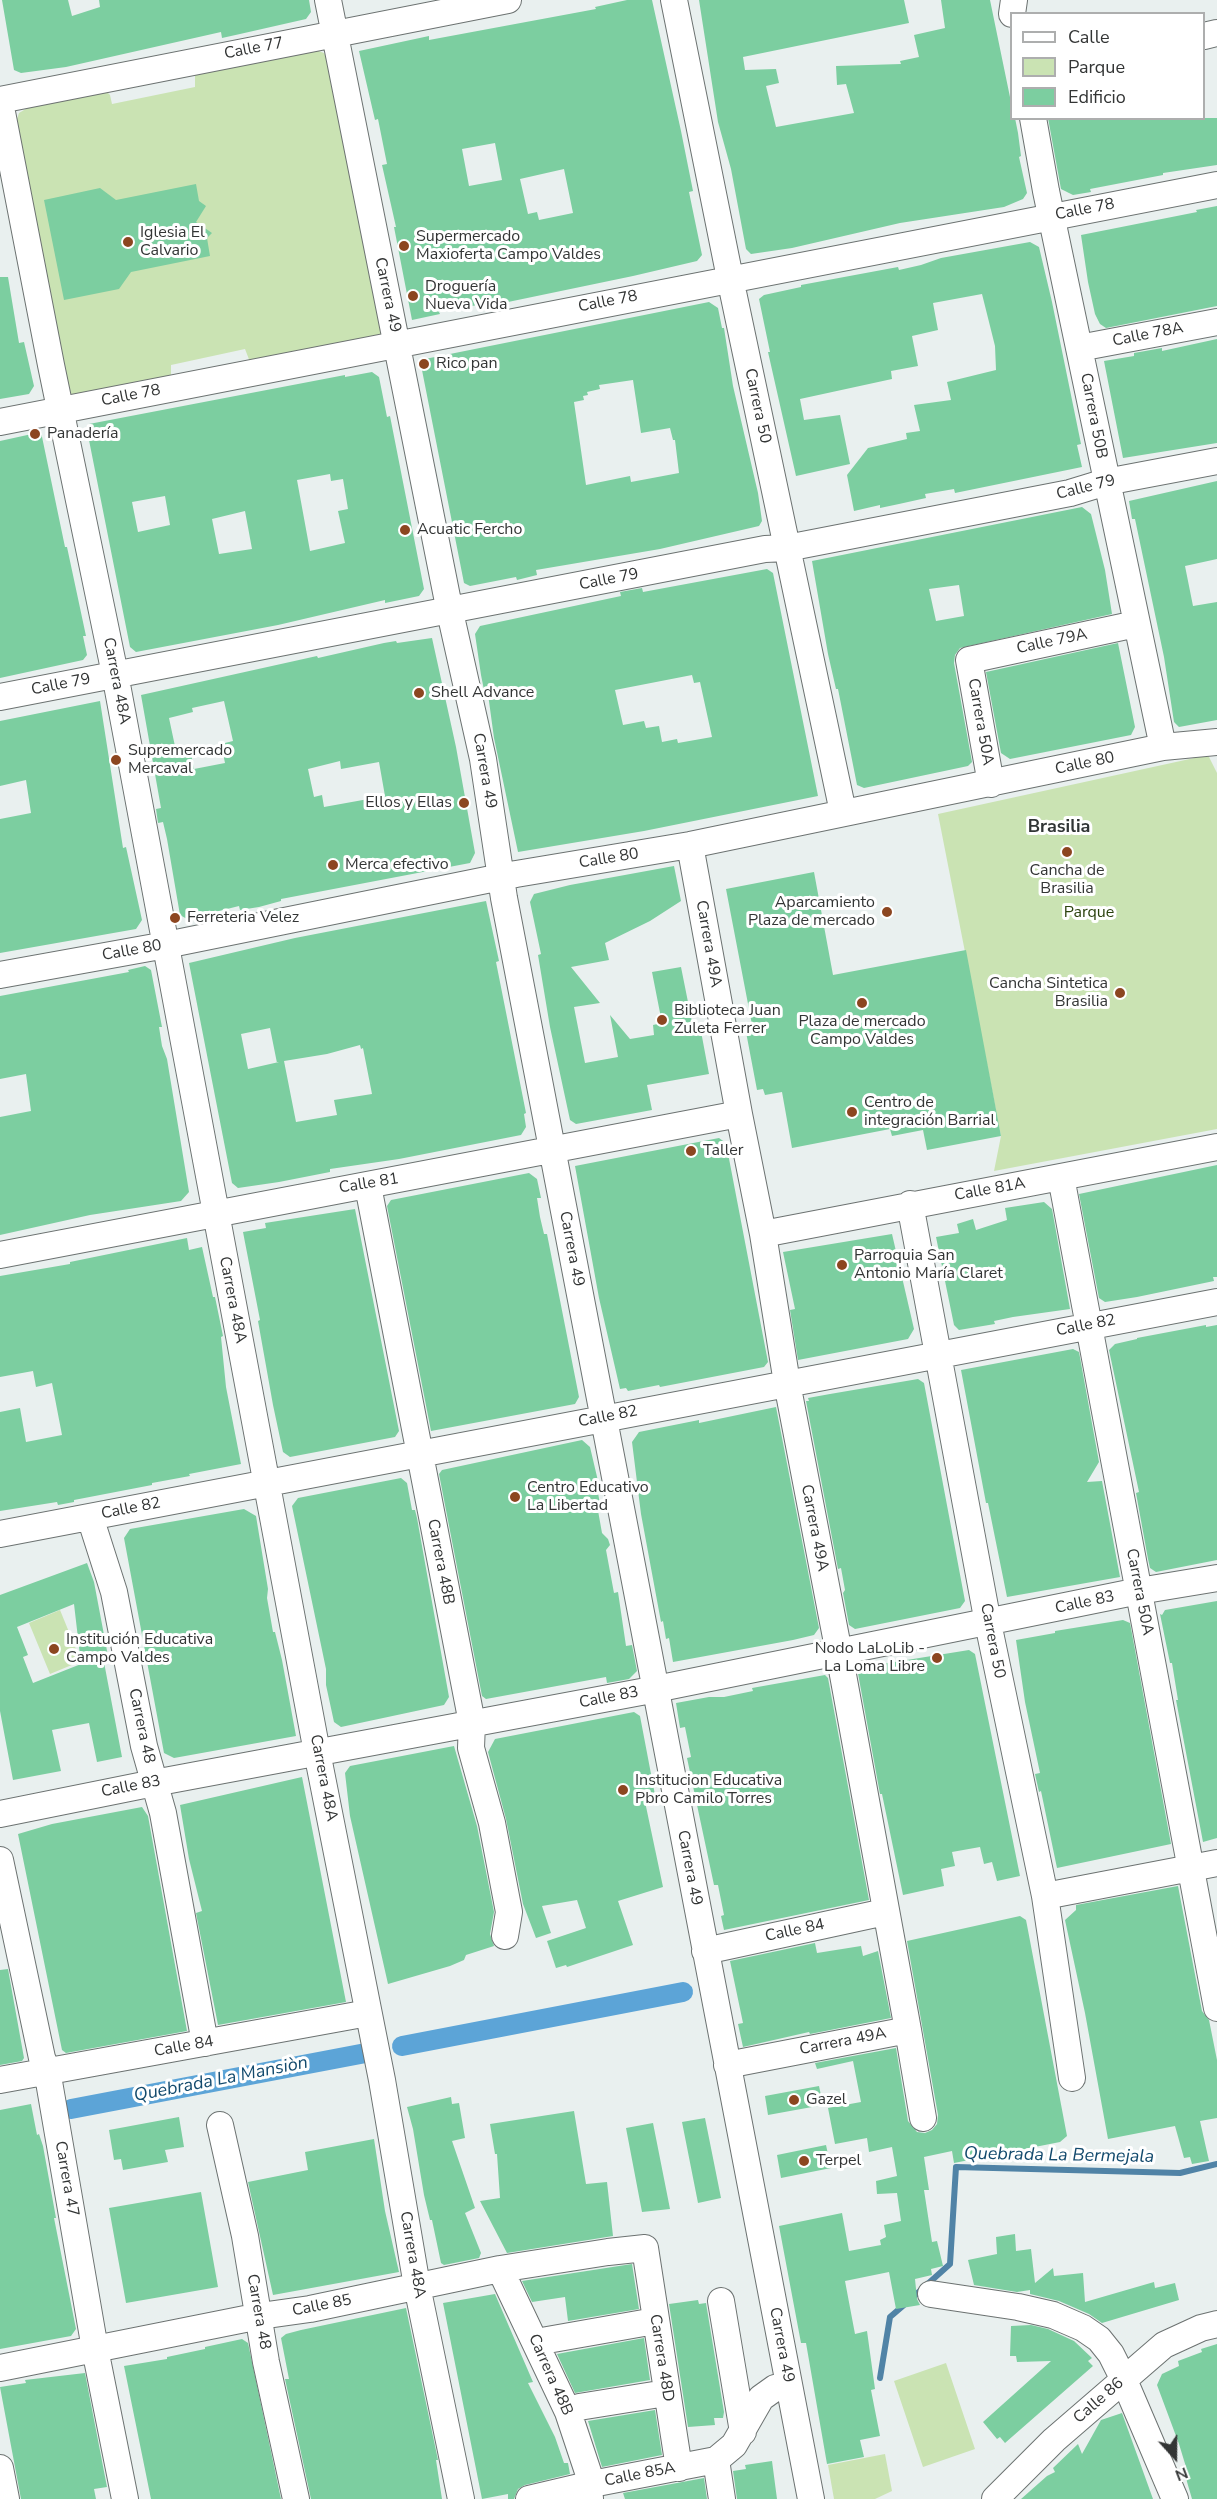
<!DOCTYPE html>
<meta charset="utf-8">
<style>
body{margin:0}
#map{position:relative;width:1217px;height:2499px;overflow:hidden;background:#e9f0ef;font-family:"Nunito Sans",sans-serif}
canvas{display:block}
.legend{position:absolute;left:1010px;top:12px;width:195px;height:108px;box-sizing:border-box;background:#fff;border:2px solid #adaeae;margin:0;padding:8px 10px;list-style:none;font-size:18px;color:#333535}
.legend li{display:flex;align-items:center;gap:12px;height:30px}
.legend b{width:30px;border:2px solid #adaeae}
.north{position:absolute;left:1145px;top:2427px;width:60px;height:60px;-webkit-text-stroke:4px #fff;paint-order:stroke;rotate:159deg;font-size:16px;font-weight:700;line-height:24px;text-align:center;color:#333535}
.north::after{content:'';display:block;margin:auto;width:21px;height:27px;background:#333535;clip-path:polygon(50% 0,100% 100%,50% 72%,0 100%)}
</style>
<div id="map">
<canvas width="1217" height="2499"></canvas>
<ul class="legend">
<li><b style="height:8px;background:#fff"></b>Calle</li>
<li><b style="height:16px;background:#cae3b3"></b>Parque</li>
<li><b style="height:16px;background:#7ccea0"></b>Edificio</li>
</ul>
<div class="north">N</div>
</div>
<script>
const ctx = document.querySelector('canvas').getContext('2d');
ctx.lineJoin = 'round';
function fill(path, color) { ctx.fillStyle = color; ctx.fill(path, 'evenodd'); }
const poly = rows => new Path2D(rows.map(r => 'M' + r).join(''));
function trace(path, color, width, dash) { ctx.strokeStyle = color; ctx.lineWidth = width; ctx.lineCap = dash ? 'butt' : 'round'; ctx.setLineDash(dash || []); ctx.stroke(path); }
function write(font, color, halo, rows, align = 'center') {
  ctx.font = font + ' "Nunito Sans",sans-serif'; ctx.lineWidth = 6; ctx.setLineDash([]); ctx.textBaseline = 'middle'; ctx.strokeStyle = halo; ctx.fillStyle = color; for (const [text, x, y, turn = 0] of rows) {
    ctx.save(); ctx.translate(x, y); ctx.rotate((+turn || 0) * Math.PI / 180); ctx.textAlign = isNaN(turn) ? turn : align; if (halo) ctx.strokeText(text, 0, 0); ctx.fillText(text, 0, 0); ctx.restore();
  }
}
const green = poly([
 [316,50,324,53,328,60,381,333,378,338,250,362,245,349,171,365,171,374,169,378,75,396,70,393,15,125,19,113,29,107,106,91,110,95,112,104,195,87,195,74],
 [1208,755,1217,773,1217,1129,994,1171,1001,1136,938,814],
 [60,1610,78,1654,79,1662,50,1674,29,1623],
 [946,2363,975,2449,923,2467,894,2381],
 [885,2454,892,2491,875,2499,834,2499,828,2465]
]);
const stream = poly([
 [912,2298,950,2264,956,2167,1180,2173,1217,2164],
 [880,2378,890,2317,904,2305]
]);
const canal = poly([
 [402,2046,683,1992],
 [71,2109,371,2052]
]);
const building = poly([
 [2,0,68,0,72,16,100,7,99,0,309,0,311,12,306,19,240,34,222,38,221,32,66,67,21,73,14,70],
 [627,0,652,0,681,131,693,191,689,192,702,255,697,261,633,276,484,307,483,304,439,312,440,314,412,320,394,227,396,227,382,165,387,164,378,119,375,120,359,51,429,36,429,40,596,9,595,7],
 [495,143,502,180,469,186,462,149],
 [564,169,573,213,539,220,537,212,528,214,520,179],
 [699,0,904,0,909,23,743,57,745,70,776,69,779,83,766,86,776,127,854,113,846,84,837,85,836,66,901,64,900,61,919,57,914,35,945,28,941,0,990,0,1011,102,1011,118,1015,118,1018,133,1021,156,1019,157,1027,193,1023,199,1004,207,900,223,792,248,751,254,746,249,731,169,718,122],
 [1048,118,1217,118,1217,165,1163,173,1163,175,1090,189,1091,192,1073,195,1061,189],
 [196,184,199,201,206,206,196,222,212,233,207,238,210,256,131,272,119,289,64,300,44,200,100,188,116,200],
 [1217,206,1217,306,1106,328,1100,324,1095,314,1088,282,1081,235,1197,212,1196,210],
 [1030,242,1039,247,1052,302,1081,444,1077,445,1082,467,955,493,954,489,925,494,926,498,899,504,880,508,880,505,854,511,847,475,868,448,907,439,906,433,920,431,914,405,951,400,947,382,996,370,995,346,982,294,933,303,938,330,912,336,918,366,891,371,892,379,800,399,804,420,840,415,850,464,796,476,768,352,770,352,759,299,764,295,801,287,801,285,898,267,899,270,921,265,941,258],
 [0,277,8,277,19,343,24,342,34,386,29,394,0,399],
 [709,302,718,308,722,328,724,328,733,386,758,493,762,521,759,526,660,549,536,570,537,575,517,580,516,577,470,586,464,583,420,360],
 [633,380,641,433,670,428,673,440,675,440,679,473,631,482,630,476,586,485,574,402,584,400,583,396,588,395,587,392,600,389,599,385],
 [1217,339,1217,443,1123,458,1104,361,1134,356,1134,353,1162,348,1162,351],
 [372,372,379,377,387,417,390,416,424,589,419,596,385,603,385,600,278,625,136,652,130,647,87,430,89,424,345,375,345,377],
 [330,474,331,481,343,479,348,509,338,511,345,543,310,551,297,480],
 [165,496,170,525,138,532,132,502],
 [245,511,252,549,219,554,212,519],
 [41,432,65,547,67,547,86,636,83,636,87,655,83,660,0,678,0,441],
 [1217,481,1217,559,1185,566,1193,606,1217,602,1217,720,1179,727,1174,722,1164,657,1135,519,1132,519,1129,501],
 [1082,507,1091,514,1105,570,1112,614,960,648,955,655,954,663,972,762,968,766,864,788,857,785,838,689,836,689,828,654,812,561],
 [959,585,964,616,936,621,929,589],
 [767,569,773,573,818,796,644,831,518,852,494,738,488,694,485,695,481,675,475,634,480,626,621,596,620,592,642,588,643,592],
 [692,675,694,683,700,682,712,737,678,743,677,739,662,742,659,726,646,728,644,721,623,725,615,690],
 [432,638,456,747,475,853,470,863,281,899,281,901,259,907,240,910,239,906,187,919,180,915,167,839,163,822,158,823,156,809,161,808,141,695,317,656,318,658,384,643,396,641,397,643],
 [224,701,233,741,221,744,225,763,194,769,190,748,176,751,169,718,193,712,192,708],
 [340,761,341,769,379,762,385,796,324,807,322,795,314,797,308,769],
 [1118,643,1135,727,1131,735,1010,759,1001,753,986,672],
 [100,701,123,848,126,847,142,920,136,929,0,953,0,819,31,813,26,780,0,786,0,721],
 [674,866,681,901,650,921,605,943,609,960,571,967,600,1003,574,1007,585,1063,618,1057,610,1015,630,1039,654,1035,653,1025,662,1023,652,972,681,967,693,1027,700,1026,709,1074,647,1085,652,1110,576,1124,570,1120,550,1027,538,955,541,954,530,902,534,894,570,885],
 [814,872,833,975,966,950,1001,1136,927,1150,923,1130,892,1136,890,1129,792,1148,782,1092,765,1095,763,1089,757,1090,746,1032,753,1030,726,889],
 [486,901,499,961,496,962,526,1113,524,1114,526,1127,521,1135,399,1159,330,1169,330,1172,279,1182,238,1188,232,1183,189,963,295,938],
 [270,1028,277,1063,279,1062,248,1069,241,1034],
 [360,1045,361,1049,363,1048,372,1094,334,1100,337,1115,296,1122,284,1061,327,1054],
 [145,966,151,970,162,1027,159,1027,162,1046,167,1059,189,1192,181,1201,90,1215,0,1235,0,1117,31,1111,26,1074,0,1079,0,996,129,972,128,970],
 [719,1138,726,1143,768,1362,764,1367,660,1387,659,1385,628,1391,626,1388,620,1389,599,1298,575,1166],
 [1217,1165,1217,1277,1213,1277,1214,1281,1137,1297,1105,1302,1099,1298,1079,1194],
 [529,1173,537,1179,541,1198,537,1198,540,1217,544,1234,547,1234,579,1397,575,1404,431,1431,387,1206,391,1200],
 [1044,1202,1052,1209,1070,1309,1013,1317,994,1321,995,1324,959,1330,954,1325,936,1237,959,1233,957,1224,973,1219,976,1230,1007,1220,1005,1208],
 [355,1209,399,1431,395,1437,290,1457,283,1452,273,1405,258,1321,260,1320,243,1232,266,1228,265,1223],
 [892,1234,914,1329,908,1339,798,1360,790,1310,795,1309,783,1252],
 [187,1238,189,1250,202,1247,213,1297,215,1297,223,1336,221,1337,226,1387,241,1464,189,1474,190,1476,152,1483,152,1485,74,1500,74,1502,58,1505,57,1502,0,1511,0,1412,20,1408,26,1442,62,1435,52,1383,36,1387,33,1371,0,1377,0,1276,70,1264,70,1262],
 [1206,1325,1206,1327,1217,1325,1217,1560,1156,1572,1150,1568,1148,1559,1136,1493,1139,1492,1109,1350,1115,1344,1137,1339,1137,1338],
 [1073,1349,1079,1352,1099,1462,1087,1482,1102,1481,1120,1577,1007,1597,988,1503,986,1503,961,1370],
 [918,1379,924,1383,965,1601,960,1608,855,1629,849,1625,843,1593,845,1590,841,1568,838,1569,806,1401,809,1401,808,1398,830,1394],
 [776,1407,819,1628,814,1635,793,1640,673,1662,669,1638,666,1639,663,1621,661,1622,641,1514,632,1442,639,1432,699,1420,699,1423],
 [582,1440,590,1447,598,1481,596,1482,600,1504,597,1505,602,1533,608,1539,610,1545,606,1550,614,1593,618,1592,626,1646,632,1645,637,1671,629,1679,607,1683,606,1677,486,1699,482,1696,439,1474,442,1470],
 [401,1478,407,1483,412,1510,415,1510,417,1518,449,1697,444,1705,341,1727,334,1722,326,1685,326,1669,292,1506,298,1498],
 [244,1509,256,1516,268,1589,267,1598,273,1632,275,1632,282,1660,296,1736,174,1758,164,1753,124,1538,130,1529],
 [87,1563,94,1582,108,1656,103,1657,122,1757,97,1762,89,1723,52,1730,61,1771,13,1780,0,1711,0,1595],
 [74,1604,81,1664,33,1683,23,1657,28,1655,17,1627],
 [1217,1601,1217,1838,1203,1842,1176,1700,1178,1700,1172,1663,1170,1663,1160,1614,1162,1615,1165,1610],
 [1123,1620,1130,1623,1171,1844,1057,1868,1041,1791,1039,1792,1035,1774,1040,1773,1025,1702,1016,1640,1055,1633,1055,1631],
 [969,1650,975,1654,1020,1876,997,1881,992,1862,984,1864,980,1847,952,1852,955,1866,941,1869,944,1886,903,1895,882,1794,880,1794,857,1668],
 [825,1675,828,1678,869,1900,724,1930,721,1916,724,1915,718,1885,714,1885,687,1758,691,1757,685,1727,680,1728,676,1703,709,1697,724,1697,753,1691,752,1688],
 [634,1712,640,1716,655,1795,644,1797,663,1887,618,1901,633,1945,567,1967,566,1965,556,1968,547,1941,586,1928,577,1900,542,1906,551,1933,536,1938,523,1904,506,1819,488,1752,495,1739],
 [454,1746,477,1826,494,1912,490,1934,494,1946,466,1955,464,1960,450,1966,388,1984,350,1816,345,1773,350,1766],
 [302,1777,346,2002,218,2025,196,1913,202,1911,189,1859,180,1805],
 [142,1807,148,1816,187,2031,66,2053,62,2050,18,1834,52,1824],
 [1178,1886,1202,2011,1209,2020,1217,2060,1217,2118,1200,2121,1209,2161,1192,2164,1190,2157,1184,2158,1175,2126,1108,2139,1085,2013,1065,1920,1076,1910,1076,1905],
 [1020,1916,1026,1920,1027,1925,1067,2136,1060,2142,954,2163,952,2151,924,2157,929,2190,924,2190,932,2242,937,2241,943,2266,931,2269,932,2275,915,2279,917,2299,920,2305,896,2309,889,2272,845,2281,855,2334,867,2331,875,2389,871,2390,880,2436,860,2440,864,2457,827,2464,806,2343,801,2343,779,2226,842,2213,849,2251,881,2245,880,2240,886,2237,884,2225,901,2221,897,2193,877,2194,876,2181,897,2176,892,2147,869,2152,867,2138,835,2144,828,2108,861,2102,853,2061,817,2069,815,2063,896,2048,908,2121,917,2132,925,2133,932,2130,937,2124,938,2115,907,1941],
 [815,1943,817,1953,861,1946,863,1956,878,1951,891,2018,810,2034,809,2032,743,2047,738,2024,743,2023,730,1961],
 [8,1969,24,2058,22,2061,0,2065,0,1970],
 [819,2086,823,2105,768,2115,765,2096],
 [451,2097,452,2104,459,2103,465,2138,452,2141,475,2208,465,2213,481,2253,479,2258,444,2265,441,2263,432,2220,430,2220,424,2195,413,2129,407,2107],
 [31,2104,37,2135,39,2134,43,2146,56,2218,54,2218,76,2329,71,2336,0,2349,0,2110],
 [574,2111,586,2184,607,2182,613,2236,507,2253,480,2201,500,2198,497,2154,495,2154,490,2124],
 [179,2117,184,2147,165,2150,168,2162,123,2170,121,2159,114,2160,109,2130],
 [705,2118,721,2198,698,2203,682,2122],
 [653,2123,670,2209,642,2212,626,2128],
 [374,2139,385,2211,399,2272,273,2295,248,2182,308,2170,305,2152],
 [826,2145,831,2168,781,2178,777,2155],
 [201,2192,218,2287,126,2303,109,2208],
 [1015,2234,1016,2251,1031,2249,1035,2283,1053,2268,1054,2276,1083,2273,1085,2302,1154,2282,1155,2288,1175,2283,1179,2300,1102,2323,1089,2314,1059,2301,1030,2294,1030,2290,1017,2292,974,2285,968,2260,997,2254,996,2237],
 [632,2264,639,2309,568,2321,565,2297,532,2302,522,2281],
 [495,2294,533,2382,528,2383,555,2437,564,2463,568,2463,570,2474,525,2485,518,2489,514,2499,508,2499,508,2494,482,2499,443,2303],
 [698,2300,699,2304,706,2303,724,2412,723,2418,714,2418,715,2425,688,2427,669,2304],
 [406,2308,438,2460,436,2460,442,2499,311,2499,285,2379,289,2379,281,2338,286,2334,301,2330],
 [1031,2325,1048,2329,1074,2341,1092,2358,1088,2361,1093,2366,1005,2443,1000,2437,997,2439,983,2422,1051,2361,1017,2362,1016,2356,1010,2356,1011,2326],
 [644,2338,650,2380,575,2393,557,2354],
 [242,2339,248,2343,281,2499,151,2499,124,2366,167,2359,167,2357,205,2349,205,2347],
 [1217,2344,1217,2499,1192,2499,1183,2468,1186,2467,1179,2444,1157,2385,1162,2374,1179,2366,1178,2361,1202,2352,1201,2349],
 [85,2373,107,2487,94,2489,96,2499,21,2499,0,2387,26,2383,25,2380],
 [655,2410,662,2455,602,2467,588,2421],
 [1122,2413,1153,2499,1021,2499,1047,2476,1055,2472,1053,2468,1078,2444,1082,2454,1101,2420],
 [772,2461,777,2499,737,2499,733,2471,746,2469,745,2465],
 [704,2478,707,2499,625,2499,623,2493]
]);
const minor = poly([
 [328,0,450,612,483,759,504,898,811,2499],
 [674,0,730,278,843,812],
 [1012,14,1014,0],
 [1204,36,1217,33],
 [0,100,508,0],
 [0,102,51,365,115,674,317,1752,382,2080,417,2286,461,2499],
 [1033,118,1046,191,1163,747],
 [1079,348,1217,322],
 [0,422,1217,185],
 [0,697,765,549,787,548,1070,493,1106,482,1217,461],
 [991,784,969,660,1136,624],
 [690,845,739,1114,763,1234,787,1383,839,1653,908,2030,727,2065],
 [0,975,166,945,516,874,690,845,1163,747,1217,742],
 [1061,1177,1217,2008],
 [368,1186,472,1723,471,1748,492,1823,509,1912,505,1936],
 [910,1204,988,1623,1045,1896,1072,2078],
 [763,1234,1217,1147],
 [0,1255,739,1114],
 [90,1517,114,1592,144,1746,163,1813,205,2043],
 [0,1534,1217,1302],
 [0,1814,154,1783,641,1692,1139,1591,1217,1578],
 [0,1860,42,2058,47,2070,95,2349,125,2499],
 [1045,1896,1217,1863],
 [705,1951,885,1912],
 [908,2030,923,2118],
 [0,2080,368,2013],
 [220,2125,245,2236,266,2362,296,2499],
 [500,2269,568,2412,588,2472,590,2499],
 [931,2294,1018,2307,1053,2315,1083,2328,1099,2339,1111,2354,1124,2380,1175,2499],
 [721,2301,743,2432],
 [536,2342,655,2321],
 [0,2368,260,2316,310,2309,500,2269,608,2252,645,2248,679,2468],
 [568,2412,579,2407,666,2393],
 [716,2460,722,2499],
 [0,2468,6,2499],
 [529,2499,597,2483,716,2460,734,2445,761,2398,775,2388,789,2385],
 [995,2499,1054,2440,1164,2345,1201,2328,1217,2324]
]);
const markers = [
 [128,242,6,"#8c4620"],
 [404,246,6,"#8c4620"],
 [413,296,6,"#8c4620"],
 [424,364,6,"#8c4620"],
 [35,434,6,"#8c4620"],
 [405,530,6,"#8c4620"],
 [419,693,6,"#8c4620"],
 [116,760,6,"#8c4620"],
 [464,803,6,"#8c4620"],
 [1067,852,6,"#8c4620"],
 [333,865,6,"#8c4620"],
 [887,912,6,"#8c4620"],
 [175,918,6,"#8c4620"],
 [1120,993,6,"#8c4620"],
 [862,1003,6,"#8c4620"],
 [662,1020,6,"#8c4620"],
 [852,1112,6,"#8c4620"],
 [691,1151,6,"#8c4620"],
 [842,1265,6,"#8c4620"],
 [515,1497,6,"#8c4620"],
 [54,1649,6,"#8c4620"],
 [937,1658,6,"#8c4620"],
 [623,1790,6,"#8c4620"],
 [794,2100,6,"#8c4620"],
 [804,2161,6,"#8c4620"]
];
const streetNames = [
 ["Calle 77",254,49,-11],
 ["Calle 78",1085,210,-11],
 ["Carrera 49",387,295,78],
 ["Calle 78",608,302,-11],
 ["Calle 78A",1148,335,-11],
 ["Calle 78",131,396,-11],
 ["Carrera 50",757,406,78],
 ["Carrera 50B",1093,416,79],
 ["Calle 79",1086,488,-14],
 ["Calle 79",609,580,-11],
 ["Calle 79A",1052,642,-12],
 ["Carrera 48A",116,681,79],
 ["Calle 79",61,685,-11],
 ["Carrera 50A",980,722,80],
 ["Calle 80",1085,764,-12],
 ["Carrera 49",484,771,80],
 ["Calle 80",609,859,-9],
 ["Carrera 49A",708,944,80],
 ["Calle 80",132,951,-10],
 ["Calle 81",369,1184,-9],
 ["Calle 81A",990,1190,-10],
 ["Carrera 49",571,1249,79],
 ["Carrera 48A",232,1300,79],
 ["Calle 82",1086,1326,-11],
 ["Calle 82",608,1417,-11],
 ["Calle 82",131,1509,-11],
 ["Carrera 49A",814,1528,79],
 ["Carrera 48B",440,1562,79],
 ["Carrera 50A",1139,1592,79],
 ["Calle 83",1085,1603,-12],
 ["Carrera 50",992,1641,79],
 ["Calle 83",609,1698,-11],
 ["Carrera 48",141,1726,78],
 ["Carrera 48A",323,1778,79],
 ["Calle 83",131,1787,-11],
 ["Carrera 49",689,1868,79],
 ["Calle 84",795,1931,-12],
 ["Carrera 49A",843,2042,-11],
 ["Calle 84",184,2047,-10],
 ["Carrera 47",66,2179,80],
 ["Carrera 48A",412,2255,80],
 ["Calle 85",322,2306,-11],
 ["Carrera 48",258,2312,80],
 ["Carrera 49",781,2345,79],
 ["Carrera 48D",661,2358,81],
 ["Carrera 48B",550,2375,66],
 ["Calle 86",1099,2401,-41],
 ["Calle 85A",640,2475,-11]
];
const poiNames = [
 ["Iglesia El",140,233],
 ["Calvario",140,251],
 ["Supermercado",416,237],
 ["Maxioferta Campo Valdes",416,255],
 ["Droguería",425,287],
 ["Nueva Vida",425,305],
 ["Rico pan",436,364],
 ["Panadería",47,434],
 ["Acuatic Fercho",417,530],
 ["Shell Advance",431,693],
 ["Supremercado",128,751],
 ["Mercaval",128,769],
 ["Ellos y Ellas",452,803,"right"],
 ["Merca efectivo",345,865],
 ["Cancha de",1067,871,"center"],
 ["Brasilia",1067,889,"center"],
 ["Aparcamiento",875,903,"right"],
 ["Plaza de mercado",875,921,"right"],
 ["Ferreteria Velez",187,918],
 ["Cancha Sintetica",1108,984,"right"],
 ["Brasilia",1108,1002,"right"],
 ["Biblioteca Juan",674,1011],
 ["Zuleta Ferrer",674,1029],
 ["Plaza de mercado",862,1022,"center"],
 ["Campo Valdes",862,1040,"center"],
 ["Centro de",864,1103],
 ["integración Barrial",864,1121],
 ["Taller",703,1151],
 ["Parroquia San",854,1256],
 ["Antonio María Claret",854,1274],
 ["Centro Educativo",527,1488],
 ["La Libertad",527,1506],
 ["Institución Educativa",66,1640],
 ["Campo Valdes",66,1658],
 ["Nodo LaLoLib -",925,1649,"right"],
 ["La Loma Libre",925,1667,"right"],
 ["Institucion Educativa",635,1781],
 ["Pbro Camilo Torres",635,1799],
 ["Gazel",806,2100],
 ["Terpel",816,2161]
];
const parkNames = [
 ["Parque",1089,913]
];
const neighbourhoodNames = [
 ["Brasilia",1059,828]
];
const waterNames = [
 ["Quebrada La Mansiòn",221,2080,-11],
 ["Quebrada La Bermejala",1059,2156,1]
];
fill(green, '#cae3b3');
trace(stream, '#5083a6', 6);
trace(canal, '#5ca4d7', 20);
fill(building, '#7ccea0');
trace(minor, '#6c7271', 28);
trace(minor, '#fff', 26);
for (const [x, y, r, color] of markers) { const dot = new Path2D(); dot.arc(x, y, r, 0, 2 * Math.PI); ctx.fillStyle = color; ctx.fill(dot); trace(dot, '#fff', 2); }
write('16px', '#333535', '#fff', streetNames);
write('16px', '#333535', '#fff', poiNames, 'left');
write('16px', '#2b420e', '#fff', parkNames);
write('bold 18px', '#303535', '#fff', neighbourhoodNames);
write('italic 18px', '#134a6d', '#fff', waterNames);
</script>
